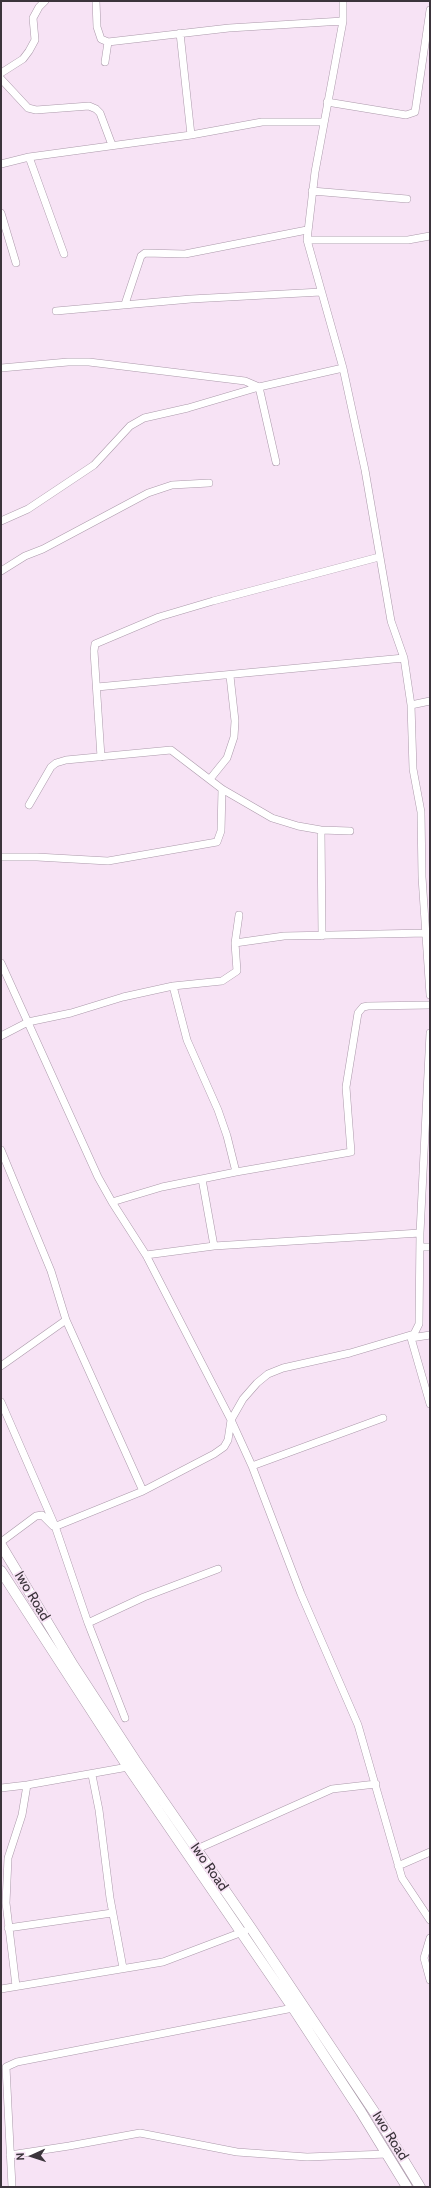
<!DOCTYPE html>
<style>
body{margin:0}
#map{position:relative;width:431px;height:2188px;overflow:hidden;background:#f7e3f5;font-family:Cabin,sans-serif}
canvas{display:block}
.frame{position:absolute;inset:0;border:2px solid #3b343b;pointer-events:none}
.north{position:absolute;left:12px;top:2136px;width:40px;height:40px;-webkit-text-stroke:3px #f7e3f5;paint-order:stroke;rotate:267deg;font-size:11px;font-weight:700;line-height:16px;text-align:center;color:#3b343b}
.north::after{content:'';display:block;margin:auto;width:14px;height:18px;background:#3b343b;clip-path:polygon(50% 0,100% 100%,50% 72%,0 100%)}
</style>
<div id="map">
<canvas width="431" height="2188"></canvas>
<div class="frame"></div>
<div class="north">N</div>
</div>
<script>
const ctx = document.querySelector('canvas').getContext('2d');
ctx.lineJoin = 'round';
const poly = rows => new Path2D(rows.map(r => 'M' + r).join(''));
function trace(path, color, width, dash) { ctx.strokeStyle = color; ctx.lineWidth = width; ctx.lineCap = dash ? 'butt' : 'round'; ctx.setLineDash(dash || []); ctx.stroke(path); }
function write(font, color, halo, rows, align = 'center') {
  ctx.font = font + ' Cabin,sans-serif'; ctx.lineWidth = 3.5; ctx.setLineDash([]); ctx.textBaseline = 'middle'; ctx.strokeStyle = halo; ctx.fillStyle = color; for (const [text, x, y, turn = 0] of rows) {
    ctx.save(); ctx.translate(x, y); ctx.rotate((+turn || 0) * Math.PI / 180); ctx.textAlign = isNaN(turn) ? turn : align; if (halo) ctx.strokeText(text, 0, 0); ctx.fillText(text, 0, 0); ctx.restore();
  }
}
const minor = poly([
 [96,1,97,27,101,39,108,42,229,28,343,21],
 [343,1,343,21,315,172,307,240,343,368,365,470,391,621,404,658,411,705,413,769,421,812,422,877,430,995],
 [180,33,191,135],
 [105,62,108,42],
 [1,73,23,59,29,51,35,40,33,18,39,7,45,1],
 [1,79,28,108,36,110,89,106,96,109,100,113,112,145],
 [327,102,406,115,415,112,430,10],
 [29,157,64,254],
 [1,164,29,157,191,135,262,122,323,122],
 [312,191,407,199],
 [1,213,16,263],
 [307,240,408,240,430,236],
 [125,304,141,256,145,253,185,254,307,230],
 [56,311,191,299,321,292],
 [1,368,68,362,89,362,245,381,259,387,276,462],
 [1,521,28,509,94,465,130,426,144,418,188,408,259,387,343,368],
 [1,571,25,556,43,549,148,493,172,485,209,483],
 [97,687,404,658],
 [411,705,430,701],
 [101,757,94,651,95,644,159,617,213,601,379,557],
 [210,779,227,758,234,737,235,721,230,676],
 [29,805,51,767,56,763,66,760,171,750,222,789,272,818,298,826,321,830,350,831],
 [321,830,322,936],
 [1,857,37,857,108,861,217,842,221,831,222,789],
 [235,943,284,936,427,933],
 [1,963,98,1177,112,1202,146,1255,231,1420,252,1466,301,1594,358,1725,402,1878,430,1920],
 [173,986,187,1040,218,1110,227,1136,236,1172],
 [1,1036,28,1022,71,1013,123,997,173,986,222,981,237,971,235,943,239,915],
 [1,1150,51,1271,66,1320,143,1491],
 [202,1179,214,1246],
 [112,1202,162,1187,236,1172,351,1152,346,1087,358,1013,363,1007,368,1006,430,1005],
 [420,1247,430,1247],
 [146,1255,214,1246,420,1233],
 [414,1334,411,1338,430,1404],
 [411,1338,430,1335],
 [1,1366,66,1320],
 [1,1402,55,1526,88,1623,125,1718],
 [252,1466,383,1418],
 [1,1542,36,1516,42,1515,53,1526,59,1525,143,1491,214,1454,224,1447,228,1440,231,1420,243,1399,257,1383,268,1374,283,1368,350,1353,414,1334,419,1324,420,1233,430,1033],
 [88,1623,144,1597,218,1569],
 [92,1775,99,1810,110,1898,123,1968],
 [1,1788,27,1785,128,1767],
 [197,1849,332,1789,376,1784],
 [398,1866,430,1852],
 [8,1928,112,1913],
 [430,1938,424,1958,430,1980],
 [16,1986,6,1903,8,1858,22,1815,27,1785],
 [1,1989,163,1962,245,1931],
 [10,2155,69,2146,140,2133,237,2152,307,2157,387,2154],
 [12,2187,6,2067,17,2062,293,2008]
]);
const primary = poly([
 [1,1545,73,1665,135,1760,251,1928,375,2113,420,2187],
 [1,1571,128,1767,293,2008,361,2112,407,2187]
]);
const streetNames = [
 ["Iwo Road",32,1596,59],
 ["Iwo Road",209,1867,55],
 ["Iwo Road",390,2136,58]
];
trace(minor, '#ab99aa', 8);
trace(primary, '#ab99aa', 11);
trace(minor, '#fff', 7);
trace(primary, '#fff', 10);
write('14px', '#3b343b', '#f7e3f5', streetNames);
</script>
